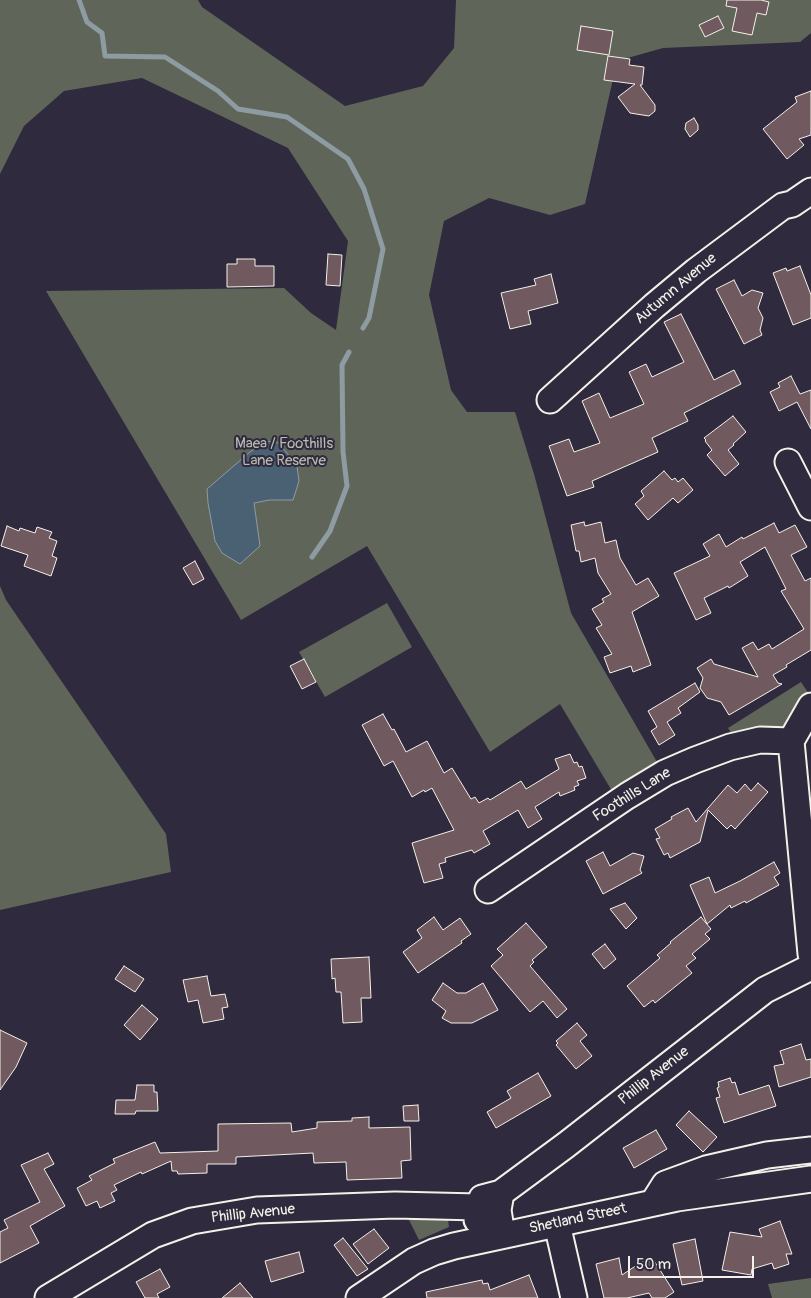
<!DOCTYPE html>
<style>
body{margin:0}
#map{position:relative;width:811px;height:1298px;overflow:hidden;background:#2f2a3d;font-family:Pangolin,sans-serif}
canvas{display:block}
.scale{position:absolute;left:628px;top:1256px;width:126px;height:22px;box-sizing:border-box;border:2px solid #f4f1e8;border-top:0;padding-left:6px;font-size:15px;line-height:18px;white-space:nowrap;color:#f4f1e8;-webkit-text-stroke:4px #2f2a3d;paint-order:stroke}
</style>
<div id="map">
<canvas width="811" height="1298"></canvas>
<div class="scale">50 m</div>
</div>
<script>
const ctx = document.querySelector('canvas').getContext('2d');
ctx.lineJoin = 'round';
function fill(path, color) { ctx.fillStyle = color; ctx.fill(path, 'evenodd'); }
const poly = rows => new Path2D(rows.map(r => 'M' + r).join(''));
function trace(path, color, width, dash) { ctx.strokeStyle = color; ctx.lineWidth = width; ctx.lineCap = dash ? 'butt' : 'round'; ctx.setLineDash(dash || []); ctx.stroke(path); }
function write(font, color, halo, rows, align = 'center') {
  ctx.font = font + ' Pangolin,sans-serif'; ctx.lineWidth = 4; ctx.setLineDash([]); ctx.textBaseline = 'middle'; ctx.strokeStyle = halo; ctx.fillStyle = color; for (const [text, x, y, turn = 0] of rows) {
    ctx.save(); ctx.translate(x, y); ctx.rotate((+turn || 0) * Math.PI / 180); ctx.textAlign = isNaN(turn) ? turn : align; if (halo) ctx.strokeText(text, 0, 0); ctx.fillText(text, 0, 0); ctx.restore();
  }
}
const green = poly([
 [0,0,198,0,202,7,345,106,423,86,454,48,456,0,811,0,811,33,800,42,663,48,617,61,585,204,550,215,489,198,444,221,429,295,451,390,467,412,515,412,534,474,571,613,657,762,612,791,560,704,490,752,367,546,241,620,46,291,284,288,311,313,336,330,348,241,288,148,142,78,64,91,24,126,0,174],
 [0,586,6,600,166,834,171,872,0,910],
 [387,603,412,647,325,697,299,652],
 [801,682,809,694,787,729,733,736,728,728],
 [441,1216,448,1220,449,1227,419,1240,408,1218],
 [811,1278,811,1298,772,1298,768,1284]
]);
const water = poly([
 [266,441,279,443,297,466,299,481,293,500,269,500,254,503,260,546,240,564,222,553,215,541,208,503,207,489,250,452,266,441]
]);
const stream = poly([
 [79,0,87,22,102,33,105,56,165,57,218,91,238,109,287,117,348,159,364,189,383,249,369,318,363,328],
 [312,557,330,531,347,486,343,452,342,365,349,352]
]);
const building = poly([
 [727,0,761,0,769,2,766,15,757,13,752,35,732,31,737,8,726,6,727,0],
 [718,16,724,28,705,37,699,25,718,16],
 [581,26,613,31,609,55,577,50,581,26],
 [608,56,630,59,629,65,644,67,642,85,640,85,655,105,655,111,649,116,630,113,618,97,635,84,604,80,608,56],
 [811,91,811,135,799,139,804,145,787,159,763,129,797,102,795,97,811,91],
 [694,118,698,125,698,130,690,137,685,129,686,123,694,118],
 [328,254,342,255,340,286,326,285,328,254],
 [237,259,255,259,255,266,274,266,274,286,227,287,227,264,237,264,237,259],
 [800,266,811,295,811,318,793,325,773,273,786,268,787,271,800,266],
 [551,274,558,303,528,311,531,324,510,329,501,293,536,285,534,279,551,274],
 [734,280,742,296,752,290,763,293,758,308,763,318,760,330,762,335,744,344,716,289,734,280],
 [681,314,714,380,734,370,741,384,684,413,688,421,652,438,658,452,592,481,594,487,567,496,549,446,569,439,574,452,600,443,582,401,599,393,610,418,644,404,629,372,646,364,652,377,684,362,664,322,681,314],
 [791,376,800,394,811,390,811,429,797,402,779,411,770,392,780,387,778,383,791,376],
 [733,416,746,432,733,444,734,445,728,450,739,464,725,476,707,455,712,450,705,441,706,440,704,438,733,416],
 [664,471,672,480,675,478,678,482,683,478,693,490,678,503,673,498,648,520,635,504,644,496,641,491,664,471],
 [584,522,585,526,601,522,605,543,616,540,620,558,636,585,648,578,659,596,632,612,651,665,633,672,631,666,610,673,604,657,612,654,596,628,602,625,592,609,604,602,602,599,611,594,598,573,595,558,581,562,579,551,576,551,571,525,584,522],
 [774,523,779,533,795,525,807,547,791,555,805,581,811,578,811,650,786,665,787,667,773,675,778,683,782,684,729,715,721,702,707,698,700,688,703,678,697,668,711,659,714,664,758,677,742,648,753,642,758,650,769,644,772,649,804,629,781,591,786,589,765,547,740,562,748,576,729,588,728,586,704,598,711,613,696,620,674,573,710,556,703,544,719,534,726,547,742,537,743,539,774,523],
 [7,526,19,531,20,528,35,533,37,527,52,532,49,538,57,541,52,556,57,558,51,576,24,566,28,555,1,546,7,526],
 [195,561,204,579,193,585,183,568,195,561],
 [304,659,316,682,302,689,290,666,304,659],
 [695,683,700,692,678,708,681,713,667,722,675,735,659,745,651,731,657,727,648,711,695,683],
 [383,714,392,730,394,729,406,752,427,741,444,773,452,768,471,799,475,797,479,803,488,798,490,800,521,781,526,789,559,769,555,759,570,754,574,763,577,762,579,767,582,766,586,778,577,781,579,785,574,787,575,790,560,796,559,792,535,807,542,819,528,828,518,810,483,831,490,844,474,853,472,850,445,858,446,862,439,864,443,878,424,883,412,843,454,830,432,788,425,792,424,790,412,797,393,761,384,766,362,725,383,714],
 [758,783,768,792,735,829,731,825,727,829,708,810,700,842,670,858,668,853,664,855,656,839,660,838,655,829,672,819,671,817,688,808,696,822,728,785,737,793,745,784,751,791,758,783],
 [603,852,610,866,633,853,644,856,640,870,642,873,603,894,586,861,603,852],
 [774,862,780,873,774,877,779,885,746,903,745,901,731,908,730,905,707,924,690,885,709,877,715,893,740,881,774,862],
 [625,903,637,918,626,929,610,909,625,903],
 [434,917,443,930,460,918,471,934,461,941,462,943,418,973,403,952,422,938,417,930,434,917],
 [701,917,711,929,705,934,710,939,692,954,696,958,686,966,692,973,655,1003,653,1000,644,1007,627,986,660,958,657,955,671,943,670,942,701,917],
 [526,923,547,947,532,960,534,962,530,966,567,1009,557,1018,543,1001,530,1012,491,966,503,955,497,949,526,923],
 [605,944,616,959,604,969,592,954,605,944],
 [369,957,371,998,361,998,362,1022,343,1023,341,992,336,992,335,978,332,979,331,959,369,957],
 [124,966,144,979,135,992,115,979,124,966],
 [207,976,211,996,225,994,228,1007,222,1008,224,1019,203,1023,198,1000,188,1002,183,980,207,976],
 [443,983,457,993,466,993,483,983,498,1010,472,1023,451,1023,442,1018,446,1011,432,1000,443,983],
 [142,1005,158,1019,140,1040,124,1025,142,1005],
 [577,1023,587,1035,580,1041,592,1056,576,1069,556,1045,558,1043,556,1041,577,1023],
 [0,1030,27,1043,16,1067,0,1090,0,1030],
 [801,1044,806,1060,811,1059,811,1077,779,1087,774,1066,784,1064,780,1051,801,1044],
 [538,1073,551,1096,496,1128,487,1112,511,1098,507,1091,538,1073],
 [730,1078,732,1083,735,1082,739,1095,769,1085,776,1106,724,1123,716,1098,720,1097,717,1088,719,1087,718,1082,730,1078],
 [137,1085,154,1085,154,1092,157,1092,158,1111,136,1111,135,1114,115,1114,116,1100,135,1100,137,1085],
 [418,1105,419,1121,404,1121,403,1106,418,1105],
 [689,1111,717,1137,703,1152,676,1125,689,1111],
 [369,1117,369,1128,410,1127,411,1160,401,1161,402,1178,347,1180,346,1162,314,1163,313,1153,236,1157,236,1164,207,1164,207,1173,178,1174,177,1171,172,1171,171,1161,142,1174,141,1172,114,1185,117,1190,111,1193,115,1201,100,1208,97,1201,86,1206,77,1188,92,1180,89,1176,115,1163,113,1159,155,1142,160,1153,218,1151,218,1124,291,1123,292,1132,317,1128,317,1122,352,1121,352,1118,369,1117],
 [656,1130,667,1149,634,1168,623,1148,656,1130],
 [48,1153,54,1164,44,1169,65,1206,30,1226,39,1243,0,1263,0,1232,8,1228,4,1220,40,1202,21,1165,48,1153],
 [780,1221,792,1254,786,1254,789,1264,774,1269,772,1263,752,1269,751,1275,722,1270,730,1232,762,1237,759,1229,780,1221],
 [374,1229,389,1248,368,1264,353,1244,374,1229],
 [343,1238,368,1269,357,1276,334,1245,343,1238],
 [695,1239,703,1281,682,1285,673,1244,695,1239],
 [299,1252,304,1272,271,1282,265,1261,299,1252],
 [619,1258,622,1275,646,1259,648,1262,653,1259,674,1292,665,1298,652,1298,649,1293,627,1298,604,1298,596,1264,619,1258],
 [160,1269,170,1287,157,1294,159,1298,145,1298,136,1282,160,1269],
 [529,1275,538,1298,427,1298,426,1292,482,1280,483,1284,488,1283,490,1290,529,1275],
 [240,1283,253,1298,222,1298,240,1283]
]);
const minor = poly([
 [550,400,654,306,696,271,783,206,792,204,811,191],
 [788,462,811,507],
 [811,706,791,741,811,954],
 [488,890,627,796,665,773,695,760,730,747,760,740,791,741],
 [501,1193,498,1210,502,1235],
 [653,1203,665,1184,706,1169,767,1155,811,1150],
 [477,1220,478,1207,482,1198,501,1193,566,1145,765,990,811,967],
 [557,1224,574,1298],
 [48,1298,153,1235,192,1221,257,1210,395,1205,478,1207],
 [359,1298,414,1261,434,1252,454,1246,677,1198,811,1179]
]);
const streetNames = [
 ["Autumn Avenue",676,289,-40],
 ["Foothills Lane",632,795,-32],
 ["Phillip Avenue",654,1076,-38],
 ["Phillip Avenue",253,1214,-6],
 ["Shetland Street",578,1219,-12]
];
const parkNames = [
 ["Maea / Foothills",284,444],
 ["Lane Reserve",284,461]
];
fill(green, '#5f6659');
fill(water, '#4a6174');
trace(water, '#8e9ba2', 1);
trace(stream, '#8e9ba2', 5);
fill(building, '#705a5f');
trace(building, '#f4f1e8', 1);
trace(minor, '#f4f1e8', 29);
trace(minor, '#2f2a3d', 25);
write('15px', '#f4f1e8', '#2f2a3d', streetNames);
write('15px', '#b8b9af', '#2f2a3d', parkNames);
</script>
